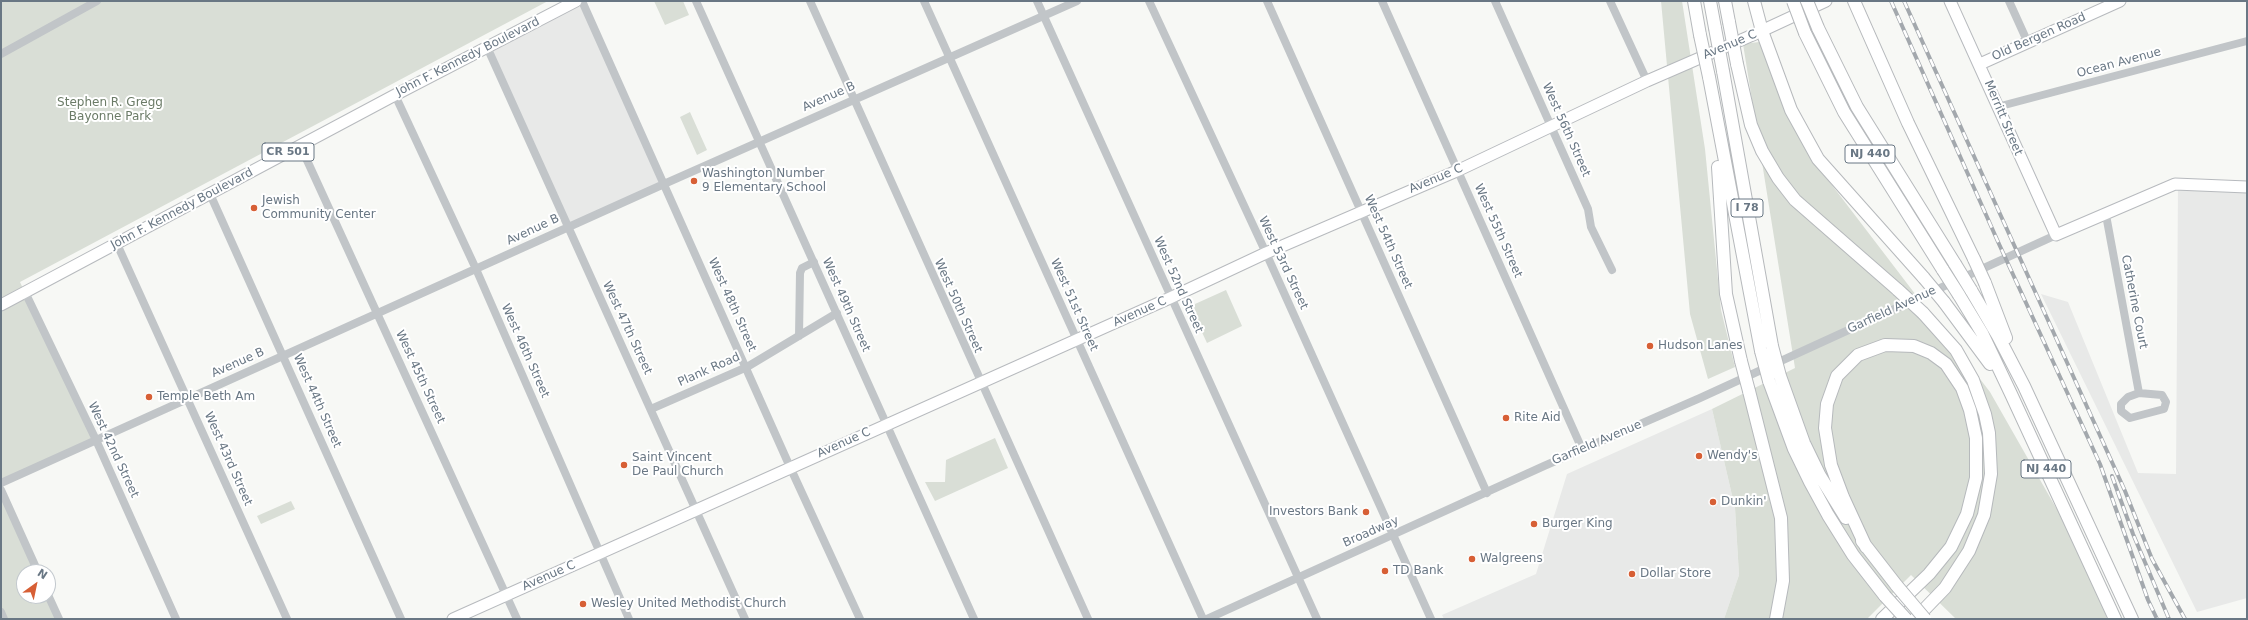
<!DOCTYPE html>
<style>
body{margin:0}
#map{position:relative;width:2248px;height:620px;overflow:hidden;background:#f7f8f5;font-family:"DejaVu Sans",sans-serif}
canvas{display:block}
.frame{position:absolute;inset:0;border:2px solid #697784;pointer-events:none}
.north{position:absolute;left:16px;top:564px;width:40px;height:40px;box-sizing:border-box;background:#fff;border:1px solid #c3c9ce;border-radius:50%;rotate:33deg;font-size:11px;font-weight:700;line-height:16px;text-align:center;color:#697784}
.north::after{content:'';display:block;margin:auto;width:14px;height:18px;background:#d75f35;clip-path:polygon(50% 0,100% 100%,50% 72%,0 100%)}
</style>
<div id="map">
<canvas width="2248" height="620"></canvas>
<div class="frame"></div>
<div class="north">N</div>
</div>
<script>
const ctx = document.querySelector('canvas').getContext('2d');
ctx.lineJoin = 'round';
function fill(path, color) { ctx.fillStyle = color; ctx.fill(path, 'evenodd'); }
const poly = rows => new Path2D(rows.map(r => 'M' + r).join(''));
function trace(path, color, width, dash) { ctx.strokeStyle = color; ctx.lineWidth = width; ctx.lineCap = dash ? 'butt' : 'round'; ctx.setLineDash(dash || []); ctx.stroke(path); }
function write(font, color, halo, rows, align = 'center') {
  ctx.font = font + ' "DejaVu Sans",sans-serif'; ctx.lineWidth = 4; ctx.setLineDash([]); ctx.textBaseline = 'middle'; ctx.strokeStyle = halo; ctx.fillStyle = color; for (const [text, x, y, turn = 0] of rows) {
    ctx.save(); ctx.translate(x, y); ctx.rotate((+turn || 0) * Math.PI / 180); ctx.textAlign = isNaN(turn) ? turn : align; if (halo) ctx.strokeText(text, 0, 0); ctx.fillText(text, 0, 0); ctx.restore();
  }
}
const built = poly([
 [582,1,664,184,568,227,487,47],
 [2178,184,2247,188,2247,598,2197,612,2041,294,2068,302,2138,473,2176,474],
 [1712,409,1735,508,1739,575,1724,619,1444,619,1442,615,1536,574,1567,474]
]);
const green = poly([
 [1,1,548,1,20,282,93,442,1,483],
 [654,1,683,1,689,15,665,25],
 [1661,1,1682,1,1705,149,1721,310,1735,367,1708,379,1690,314],
 [1759,42,1812,159,1990,392,2092,571,2107,619,1956,619,1911,575,1867,619,1724,619,1739,575,1735,508,1712,409,1795,368,1743,44],
 [690,112,707,150,697,155,680,117],
 [1226,290,1242,326,1207,343,1192,311,1195,304],
 [995,438,1008,468,935,501,925,482,945,482,946,460],
 [1,489,38,572,24,572,24,596,48,596,59,619,1,619],
 [291,501,295,509,261,524,257,516]
]);
const minor = poly([
 [582,1,790,467,860,619],
 [696,1,974,619],
 [810,1,1088,619],
 [924,1,1203,619],
 [1037,1,1317,619],
 [1149,1,1266,253,1431,619],
 [1267,1,1487,493],
 [1382,1,1582,449],
 [1495,1,1588,209,1591,227,1612,270],
 [1610,1,1647,81],
 [2009,1,2028,43],
 [487,47,745,619],
 [1,54,97,1],
 [395,95,476,269,629,619],
 [1997,107,2247,41],
 [300,145,517,619],
 [210,194,401,619],
 [2106,215,2139,393],
 [117,244,287,619],
 [25,292,96,440,176,619],
 [799,336,800,273,802,268,814,262],
 [2139,393,2162,395,2166,402,2164,409,2130,418,2121,411,2121,404,2128,397,2139,393],
 [651,409,747,367,837,313],
 [1,483,664,184,1077,1],
 [1,490,38,572],
 [48,595,59,619],
 [1,612,4,619],
 [1207,619,1544,466,1700,398,2056,235]
]);
const major = poly([
 [1950,1,2056,235,2175,184,2247,187],
 [1980,64,2120,1],
 [1,305,395,95,576,1],
 [453,619,1170,298,1266,253,1459,170,1647,81,1755,34,1826,1]
]);
const highway = poly([
 [1694,1,1700,35],
 [1710,1,1715,28],
 [1725,1,1729,22],
 [1754,1,1762,31,1791,110,1818,159,1924,278],
 [1854,1,1908,123,1974,259],
 [1818,28,1857,107,1955,264],
 [1805,33,1844,112,1943,270],
 [1737,64,1751,125,1762,151,1778,178,1795,200,1898,290],
 [1723,71,1772,346],
 [1709,77,1761,351],
 [1718,167,1726,294,1741,361],
 [1985,283,2006,338],
 [1971,290,1998,336,2024,386,2132,619],
 [1959,295,1982,333,2011,394,2115,619],
 [1944,302,1990,364],
 [1780,376,1804,443,1820,476,1846,518],
 [1769,381,1794,449,1810,482,1828,515,1853,555,1885,596],
 [1749,391,1781,518,1783,581,1776,619],
 [1862,541,1897,586],
 [1866,547,1843,497,1831,465,1825,428,1827,404,1837,376,1858,355,1885,345,1914,346,1931,353,1946,364,1962,388,1970,410,1976,438,1976,478,1967,514,1951,547,1929,574,1882,619],
 [1915,619,1945,588,1969,551,1984,515,1991,474,1989,433,1985,414,1973,380,1956,350,1923,313]
]);
const rail = poly([
 [1891,1,1999,244,2100,464,2148,600,2157,619],
 [1904,1,2125,491,2152,559,2185,619],
 [2112,476,2133,534,2169,619]
]);
const highwayBridge = poly([
 [1793,1,1805,33],
 [1807,1,1818,28],
 [1729,22,1737,64],
 [1715,28,1723,71],
 [1700,35,1709,77],
 [1974,259,1985,283],
 [1955,264,1971,290],
 [1943,270,1959,295],
 [1924,278,1944,302],
 [1898,290,1923,313],
 [1772,346,1780,376],
 [1761,351,1769,381],
 [1741,361,1749,391],
 [1897,586,1925,619],
 [1885,596,1906,619]
]);
const markers = [
 [694,181,4,"#d75f35"],
 [254,208,4,"#d75f35"],
 [1650,346,4,"#d75f35"],
 [149,397,4,"#d75f35"],
 [1506,418,4,"#d75f35"],
 [1699,456,4,"#d75f35"],
 [624,465,4,"#d75f35"],
 [1713,502,4,"#d75f35"],
 [1366,512,4,"#d75f35"],
 [1534,524,4,"#d75f35"],
 [1472,559,4,"#d75f35"],
 [1385,571,4,"#d75f35"],
 [1632,574,4,"#d75f35"],
 [583,604,4,"#d75f35"]
];
const shields = [
 [288,152,52],
 [1870,154,50],
 [1747,208,32],
 [2046,469,50]
];
const shieldNames = [
 ["CR 501",288,152],
 ["NJ 440",1870,154],
 ["I 78",1747,208],
 ["NJ 440",2046,469]
];
const streetNames = [
 ["Old Bergen Road",2039,37,-24],
 ["Avenue C",1730,45,-23],
 ["John F. Kennedy Boulevard",468,57,-27],
 ["Ocean Avenue",2119,63,-15],
 ["Avenue B",829,97,-24],
 ["Merritt Street",2003,118,67],
 ["West 56th Street",1566,130,66],
 ["Avenue C",1436,179,-23],
 ["John F. Kennedy Boulevard",182,209,-28],
 ["Avenue B",533,230,-25],
 ["West 55th Street",1498,231,66],
 ["West 54th Street",1388,242,66],
 ["West 53rd Street",1283,263,65],
 ["West 52nd Street",1178,285,66],
 ["Catherine Court",2134,302,79],
 ["West 48th Street",732,305,66],
 ["West 49th Street",846,305,66],
 ["West 51st Street",1074,305,66],
 ["West 50th Street",958,306,66],
 ["Garfield Avenue",1892,310,-25],
 ["Avenue C",1140,312,-24],
 ["West 47th Street",627,328,65],
 ["West 46th Street",525,351,66],
 ["Avenue B",238,363,-24],
 ["Plank Road",709,370,-24],
 ["West 45th Street",420,377,65],
 ["West 44th Street",317,401,66],
 ["Avenue C",844,443,-24],
 ["Garfield Avenue",1597,443,-23],
 ["West 42nd Street",113,450,65],
 ["West 43rd Street",228,459,66],
 ["Broadway",1371,532,-24],
 ["Avenue C",549,576,-24]
];
const parkNames = [
 ["Stephen R. Gregg",110,103],
 ["Bayonne Park",110,117]
];
const poiNames = [
 ["Washington Number",702,174],
 ["9 Elementary School",702,188],
 ["Jewish",262,201],
 ["Community Center",262,215],
 ["Hudson Lanes",1658,346],
 ["Temple Beth Am",157,397],
 ["Rite Aid",1514,418],
 ["Wendy's",1707,456],
 ["Saint Vincent",632,458],
 ["De Paul Church",632,472],
 ["Dunkin'",1721,502],
 ["Investors Bank",1358,512,"right"],
 ["Burger King",1542,524],
 ["Walgreens",1480,559],
 ["TD Bank",1393,571],
 ["Dollar Store",1640,574],
 ["Wesley United Methodist Church",591,604]
];
fill(built, '#e8e9e8');
fill(green, '#d9ded6');
trace(major, '#b7babe', 13);
trace(highway, '#b6b9bc', 14);
trace(minor, '#c1c5c8', 8);
trace(major, '#fff', 11);
trace(highway, '#fff', 12);
trace(rail, '#a3a8ad', 4);
trace(rail, '#fff', 2.5, [8]);
trace(highwayBridge, '#b6b9bc', 14, []);
trace(highwayBridge, '#fff', 12);
for (const [x, y, r, color] of markers) { const dot = new Path2D(); dot.arc(x, y, r, 0, 2 * Math.PI); ctx.fillStyle = color; ctx.fill(dot); trace(dot, '#fff', 1.5); }
for (const [x, y, w] of shields) { const box = new Path2D(); box.roundRect(x - w / 2, y - 9, w, 18, 3); ctx.fillStyle = '#fff'; ctx.fill(box); trace(box, '#697784', 1); }
write('bold 11px', '#697784', null, shieldNames);
write('12px', '#697784', '#fff', streetNames);
write('12px', '#6b7b67', '#fff', parkNames);
write('12px', '#697784', '#fff', poiNames, 'left');
</script>
